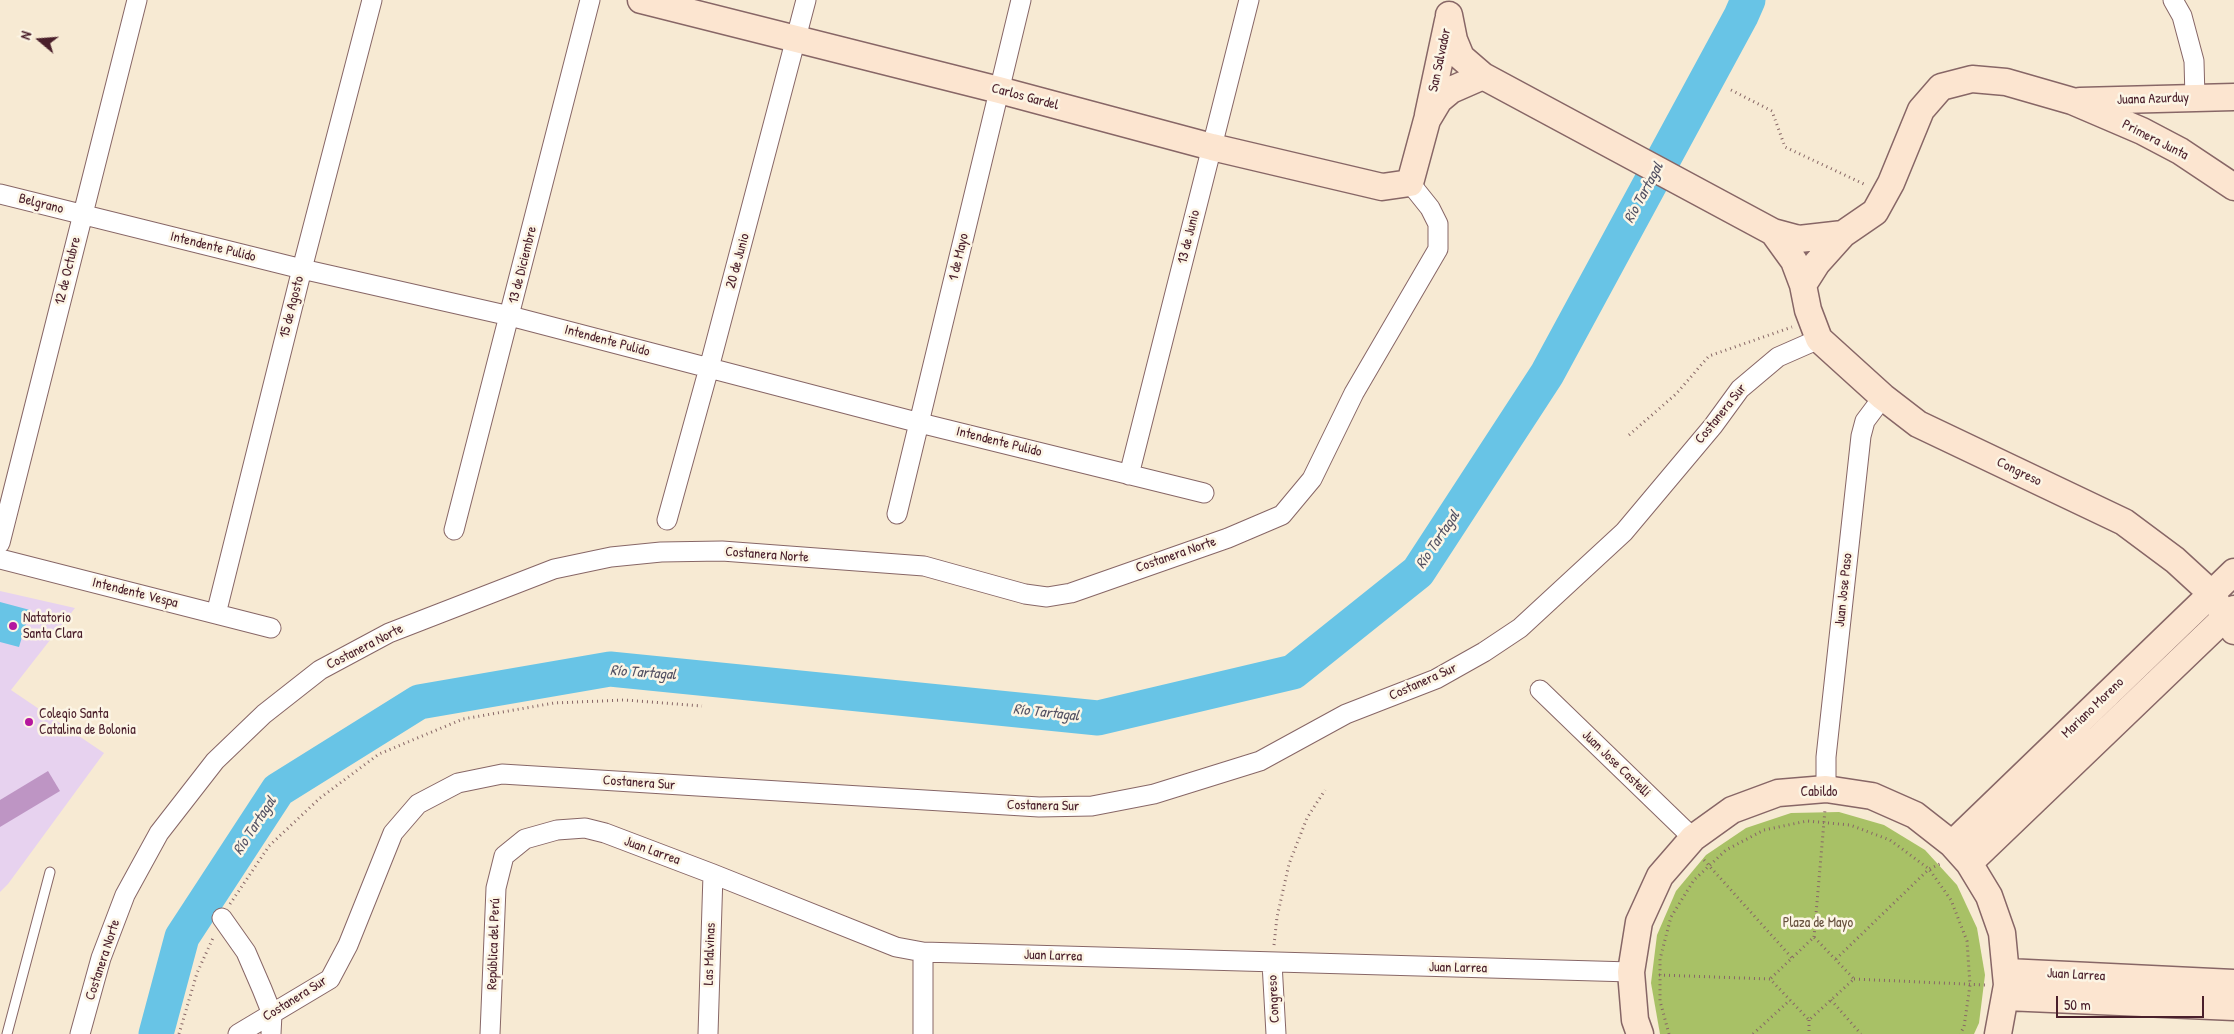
<!DOCTYPE html>
<meta charset="utf-8">
<style>
body{margin:0}
#map{position:relative;width:2234px;height:1034px;overflow:hidden;background:#f7ead3;font-family:"Patrick Hand",sans-serif}
canvas{display:block}
.north{position:absolute;left:15px;top:15px;width:50px;height:50px;-webkit-text-stroke:4px #fcf5e5;paint-order:stroke;rotate:288deg;font-size:14px;font-weight:700;line-height:20px;text-align:center;color:#4a1f2b}
.north::after{content:'';display:block;margin:auto;width:18px;height:22px;background:#4a1f2b;clip-path:polygon(50% 0,100% 100%,50% 72%,0 100%)}
.scale{position:absolute;left:2056px;top:996px;width:148px;height:22px;box-sizing:border-box;border:2px solid #4a1f2b;border-top:0;padding-left:6px;font-size:15px;line-height:18px;white-space:nowrap;color:#4a1f2b;-webkit-text-stroke:4px #fcf5e5;paint-order:stroke}
</style>
<div id="map">
<canvas width="2234" height="1034"></canvas>
<div class="north">N</div>
<div class="scale">50 m</div>
</div>
<script>
const ctx = document.querySelector('canvas').getContext('2d');
ctx.lineJoin = 'round';
function fill(path, color) { ctx.fillStyle = color; ctx.fill(path, 'evenodd'); }
const poly = rows => new Path2D(rows.map(r => 'M' + r).join(''));
function trace(path, color, width, dash) { ctx.strokeStyle = color; ctx.lineWidth = width; ctx.lineCap = dash ? 'butt' : 'round'; ctx.setLineDash(dash || []); ctx.stroke(path); }
function write(font, color, halo, rows, align = 'center') {
  ctx.font = font + ' "Patrick Hand",sans-serif'; ctx.lineWidth = 5; ctx.setLineDash([]); ctx.textBaseline = 'middle'; ctx.strokeStyle = halo; ctx.fillStyle = color; for (const [text, x, y, turn = 0] of rows) {
    ctx.save(); ctx.translate(x, y); ctx.rotate((+turn || 0) * Math.PI / 180); ctx.textAlign = isNaN(turn) ? turn : align; if (halo) ctx.strokeText(text, 0, 0); ctx.fillText(text, 0, 0); ctx.restore();
  }
}
const built = poly([
 [0,591,75,608,11,690,104,753,8,884,0,892]
]);
const green = poly([
 [1839,812,1884,825,1925,850,1957,885,1977,928,1985,975,1979,1023,1974,1034,1660,1034,1651,983,1657,935,1676,891,1706,855,1746,828,1791,813]
]);
const water = poly([
 [0,602,30,610,19,647,0,642]
]);
const river = poly([
 [156,1034,182,937,278,790,419,702,610,669,1098,718,1293,672,1418,572,1547,374,1741,16,1748,0]
]);
const building = poly([
 [48,771,60,791,0,827,0,800]
]);
const path = poly([
 [1731,90,1772,111,1785,147,1866,185],
 [1629,435,1676,394,1709,356,1792,327],
 [1704,860,1792,958],
 [230,904,269,846,320,798,379,754,463,719,554,703,625,700,702,706],
 [1814,937,1825,810],
 [1274,945,1277,917,1289,864,1307,818,1325,790],
 [1836,959,1929,869,1940,864],
 [1659,975,1770,979,1809,1020,1854,979,1814,937,1770,979],
 [1854,979,1986,985],
 [1831,1000,1861,1034],
 [1809,1020,1809,1034],
 [179,1034,197,973,213,938],
 [1669,1034,1660,1001,1660,959,1671,917,1694,880,1726,850,1764,830,1807,821,1850,825,1890,840,1929,869,1951,900,1967,941,1970,985,1964,1027,1960,1034],
 [1753,1034,1790,1000]
]);
const lane = poly([
 [7,1034,50,872]
]);
const street = poly([
 [2173,0,2182,16,2194,61,2195,98],
 [0,194,302,269,510,316,920,423,1204,493],
 [1129,475,1249,0],
 [897,514,1021,0],
 [667,520,709,368,806,0],
 [454,530,590,0],
 [0,543,137,0],
 [0,559,271,628],
 [216,614,302,269,372,0],
 [1540,690,1693,838],
 [1826,789,1826,757,1861,436,1865,421,1883,397],
 [222,918,246,952,262,989,272,1014,271,1034],
 [1272,963,1276,1034],
 [80,1034,101,958,125,895,159,833,215,761,264,714,320,670,389,633,554,569,611,557,661,552,722,551,924,566,1025,594,1047,597,1071,593,1228,538,1282,515,1312,479,1354,393,1438,249,1438,224,1430,208,1410,183],
 [238,1034,330,979,348,945,393,833,418,804,458,783,502,774,1039,807,1092,806,1154,794,1260,761,1346,714,1436,679,1484,652,1520,628,1624,532,1713,426,1740,389,1778,357,1819,339],
 [490,1034,496,888,504,856,525,839,557,830,585,828,605,833,713,874,896,947,923,952,1631,972],
 [708,1034,713,874],
 [923,1034,923,952]
]);
const secondary = poly([
 [641,0,999,90,1212,147,1382,187,1410,183,1427,120,1439,100,1451,90,1483,76],
 [1449,15,1454,40,1461,57,1483,76,1773,232,1799,239,1843,234],
 [2080,101,2234,97],
 [1428,115,1448,21],
 [1773,232,1794,261,1803,285,1808,310,1819,339,1883,397,1918,424,2124,522,2175,560,2211,593,2234,631],
 [1803,285,1817,263,1843,234,1875,212,1891,183,1921,110,1941,87,1972,79,2006,82,2072,101,2142,131,2180,151,2234,187],
 [1952,844,2234,572],
 [1969,863,2234,609],
 [2007,972,2234,983],
 [2006,997,2234,1007],
 [1640,1034,1635,1020,1631,972,1639,922,1660,876,1693,838,1732,810,1778,793,1826,789,1872,796,1915,815,1952,844,1969,863,1989,896,2002,933,2007,985,1998,1034]
]);
const markers = [
 [13,626,5,"#b5179e"],
 [29,722,5,"#b5179e"]
];
const streetNames = [
 ["San Salvador",1440,60,-78],
 ["Carlos Gardel",1025,97,15],
 ["Juana Azurduy",2153,99,-2],
 ["Primera Junta",2155,140,27],
 ["Belgrano",41,204,14],
 ["13 de Junio",1189,237,-76],
 ["Intendente Pulido",213,247,14],
 ["1 de Mayo",959,257,-77],
 ["20 de Junio",738,261,-75],
 ["13 de Diciembre",523,265,-76],
 ["12 de Octubre",68,271,-76],
 ["15 de Agosto",292,307,-76],
 ["Intendente Pulido",607,341,15],
 ["Costanera Sur",1721,414,-51],
 ["Intendente Pulido",999,442,14],
 ["Congreso",2019,472,26],
 ["Costanera Norte",767,555,4],
 ["Costanera Norte",1176,555,-19],
 ["Juan Jose Paso",1844,590,-84],
 ["Intendente Vespa",135,593,14],
 ["Costanera Norte",365,647,-27],
 ["Costanera Sur",1423,682,-24],
 ["Mariano Moreno",2093,708,-44],
 ["Juan Jose Castelli",1616,764,44],
 ["Costanera Sur",639,783,4],
 ["Cabildo",1819,792],
 ["Costanera Sur",1043,806,1],
 ["Juan Larrea",652,851,20],
 ["República del Perú",494,944,-88],
 ["Las Malvinas",710,954,-88],
 ["Juan Larrea",1053,956,2],
 ["Costanera Norte",103,960,-72],
 ["Juan Larrea",1458,968,1],
 ["Juan Larrea",2076,975,3],
 ["Costanera Sur",295,999,-32],
 ["Congreso",1274,999,-93]
];
const poiNames = [
 ["Natatorio",23,618],
 ["Santa Clara",23,634],
 ["Colegio Santa",39,714],
 ["Catalina de Bolonia",39,730]
];
const parkNames = [
 ["Plaza de Mayo",1818,923]
];
const waterNames = [
 ["Río Tartagal",1644,193,-62],
 ["Río Tartagal",1438,540,-56],
 ["Río Tartagal",643,673,4],
 ["Río Tartagal",1046,713,6],
 ["Río Tartagal",255,826,-57]
];
fill(built, '#e7d2ef');
fill(green, '#a8c166');
fill(water, '#68c4e6');
trace(river, '#68c4e6', 35);
fill(building, '#be95c4');
trace(lane, '#876666', 11);
trace(street, '#876666', 21);
trace(secondary, '#876666', 29);
trace(path, '#876666', 3, [1, 4]);
trace(lane, '#fff', 9);
trace(street, '#fff', 19);
trace(secondary, '#fce5d0', 26);
for (const [x, y, r, color] of markers) { const dot = new Path2D(); dot.arc(x, y, r, 0, 2 * Math.PI); ctx.fillStyle = color; ctx.fill(dot); trace(dot, '#fcf5e5', 2); }
write('14px', '#4a1f2b', '#fcf5e5', streetNames);
write('14px', '#4a1f2b', '#fcf5e5', poiNames, 'left');
write('14px', '#66503d', '#fcf5e5', parkNames);
write('italic 15px', '#535163', '#fcf5e5', waterNames);
</script>
